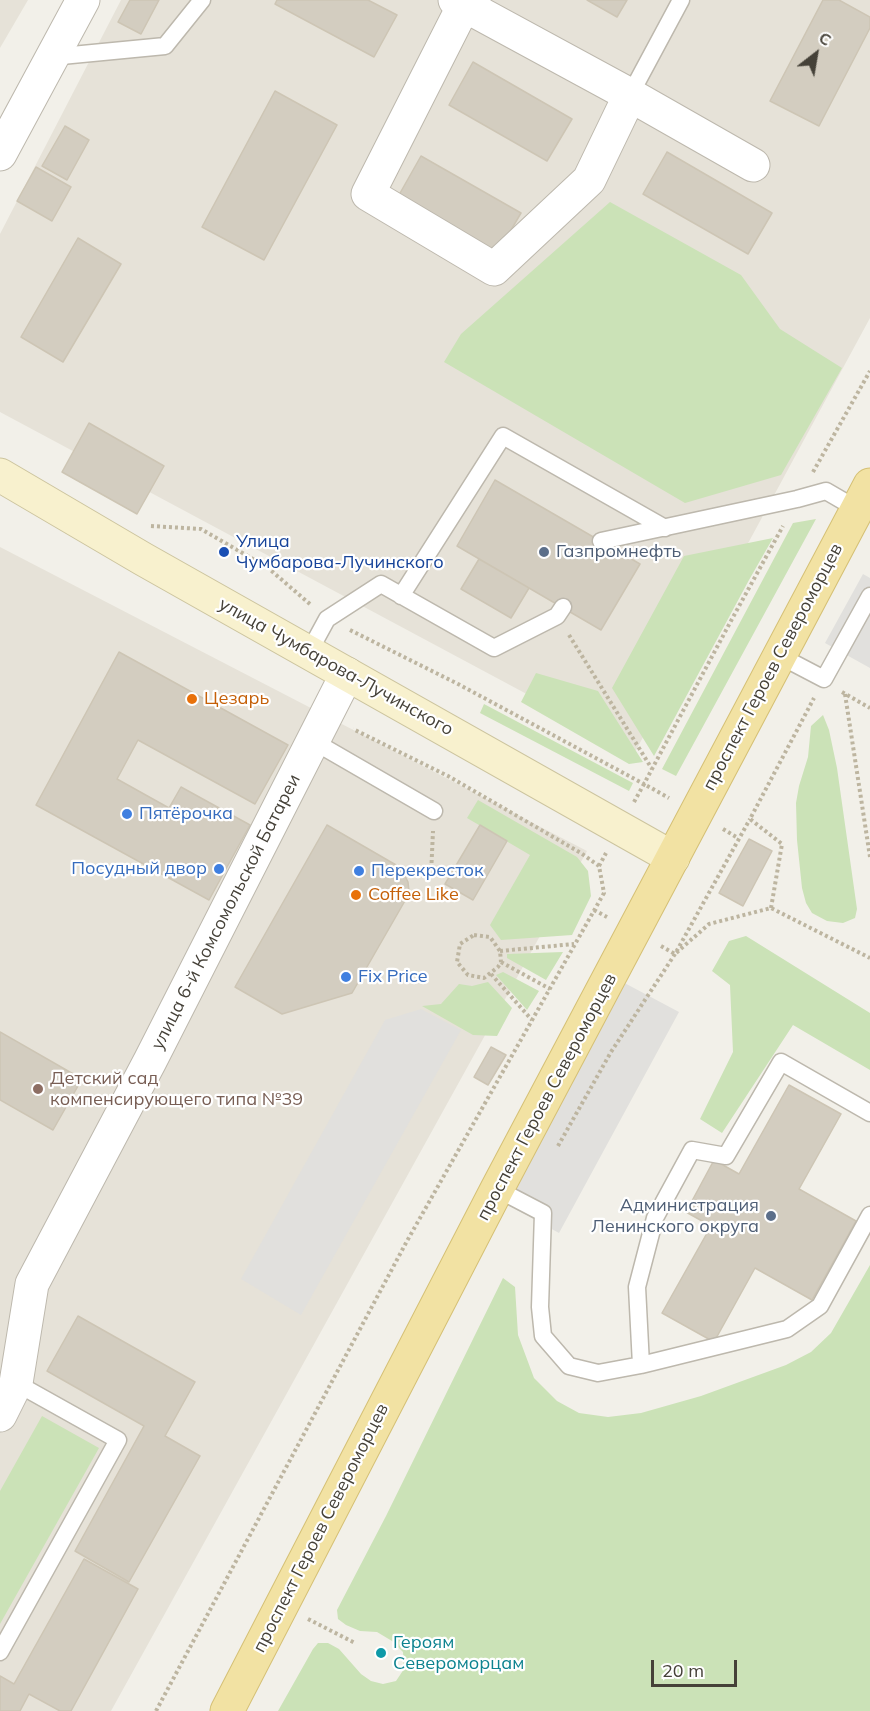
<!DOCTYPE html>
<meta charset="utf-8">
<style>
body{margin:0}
#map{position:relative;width:870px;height:1711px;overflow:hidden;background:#f2f0e9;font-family:Mulish,sans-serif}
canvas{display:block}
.north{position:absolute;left:786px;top:24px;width:60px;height:60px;-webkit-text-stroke:4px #fff;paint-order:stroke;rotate:31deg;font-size:16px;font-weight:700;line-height:24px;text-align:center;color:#454138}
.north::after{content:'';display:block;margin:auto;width:21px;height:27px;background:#454138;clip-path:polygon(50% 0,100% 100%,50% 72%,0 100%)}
.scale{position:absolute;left:651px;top:1660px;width:86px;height:27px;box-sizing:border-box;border:3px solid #454138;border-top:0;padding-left:8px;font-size:18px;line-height:21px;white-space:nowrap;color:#454138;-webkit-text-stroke:4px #fff;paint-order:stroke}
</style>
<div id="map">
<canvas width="870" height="1711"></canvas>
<div class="north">С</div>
<div class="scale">20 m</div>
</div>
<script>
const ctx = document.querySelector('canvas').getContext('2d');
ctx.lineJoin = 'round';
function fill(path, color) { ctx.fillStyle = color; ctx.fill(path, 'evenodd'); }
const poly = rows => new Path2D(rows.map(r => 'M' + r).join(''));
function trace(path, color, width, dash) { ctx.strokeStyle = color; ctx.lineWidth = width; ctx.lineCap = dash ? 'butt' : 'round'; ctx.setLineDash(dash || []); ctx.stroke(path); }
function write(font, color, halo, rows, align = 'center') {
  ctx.font = font + ' Mulish,sans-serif'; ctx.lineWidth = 4.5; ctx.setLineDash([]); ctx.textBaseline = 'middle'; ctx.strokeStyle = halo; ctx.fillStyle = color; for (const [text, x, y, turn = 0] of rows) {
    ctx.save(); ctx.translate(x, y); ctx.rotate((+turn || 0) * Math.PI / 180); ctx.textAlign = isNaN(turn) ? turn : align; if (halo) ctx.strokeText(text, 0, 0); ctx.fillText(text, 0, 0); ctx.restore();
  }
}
const residential = poly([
 [0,0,28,0,0,48],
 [121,0,870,0,870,318,635,752,0,412,0,234],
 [0,547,587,851,111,1711,0,1711]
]);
const green = poly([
 [610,202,741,275,780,329,842,368,781,475,685,503,444,362,461,334],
 [816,519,676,776,662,769,793,523],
 [773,538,749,580,654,756,612,688,684,556],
 [536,673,598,691,643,762,629,764,521,702],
 [484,704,633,783,629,791,480,713],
 [823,715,829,730,837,768,857,909,855,918,843,923,827,921,812,913,806,903,802,888,797,840,796,803,799,786,808,757,811,726],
 [478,800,577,857,588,871,591,896,572,935,501,940,490,925,530,855,467,818],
 [746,936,870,1013,870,1070,793,1025,722,1133,700,1119,733,1052,730,985,712,971,729,941],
 [563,952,546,980,507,958,507,954],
 [503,972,539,991,527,1010,496,975],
 [488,982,512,1008,497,1036,473,1035,422,1006,441,1004,459,984,472,986],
 [870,1265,870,1711,278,1711,313,1649,318,1643,328,1643,339,1649,361,1674,371,1681,383,1684,396,1681,404,1669,403,1652,392,1641,377,1632,360,1631,346,1625,338,1619,337,1610,386,1516,503,1278,515,1287,518,1335,534,1378,557,1401,579,1413,608,1417,641,1413,701,1396,786,1365,811,1352,831,1333],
 [42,1416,99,1448,0,1624,0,1491]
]);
const parking = poly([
 [863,574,870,578,870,668,825,643],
 [617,979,679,1012,559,1233,497,1199],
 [421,1009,461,1030,301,1315,241,1279,385,1020]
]);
const building = poly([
 [130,0,159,0,141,34,118,22,130,0],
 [277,0,368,0,397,15,374,57,275,4,277,0],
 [587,0,627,0,617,17,587,0],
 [823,0,839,0,870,17,870,28,819,126,770,101,823,0],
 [473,62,572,119,547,161,449,105,473,62],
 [275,91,337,125,264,260,202,227,275,91],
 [65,126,89,140,67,180,42,166,65,126],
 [667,152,772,213,748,254,643,194,667,152],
 [421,156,521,213,494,259,395,202,421,156],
 [36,167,71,187,52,221,17,201,36,167],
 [78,238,121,264,63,362,21,337,78,238],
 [89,423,164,466,137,514,62,472,89,423],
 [495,480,640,564,601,630,457,546,495,480],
 [479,559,529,588,511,618,461,589,479,559],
 [119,652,288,745,255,804,138,740,117,779,169,808,181,787,250,825,209,900,36,805,119,652],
 [327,825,396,865,403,872,408,882,409,891,406,899,352,993,282,1014,235,987,327,825],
 [480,825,507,841,473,900,445,884,480,825],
 [749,839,772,851,743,906,719,893,749,839],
 [0,1032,82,1079,53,1130,0,1100,0,1032],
 [491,1047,506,1055,488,1085,474,1077,491,1047],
 [789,1085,841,1114,799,1189,856,1221,812,1300,755,1268,714,1342,662,1313,711,1226,686,1212,714,1160,739,1174,789,1085],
 [78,1316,195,1382,165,1436,200,1456,129,1582,75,1551,144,1426,47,1371,78,1316],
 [84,1559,138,1589,71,1711,60,1711,29,1694,20,1711,0,1711,0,1676,14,1684,84,1559]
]);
const path = poly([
 [813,472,870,371],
 [151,526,201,529,267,567,311,605],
 [350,630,458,684,644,784,732,619,783,526],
 [569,635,652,769],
 [842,692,870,708],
 [845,694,870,857],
 [634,802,644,784,669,798],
 [723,829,738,838],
 [599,866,606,853],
 [431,875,433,831],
 [771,908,782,844,750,819,814,698],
 [594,910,607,917],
 [474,935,490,937,500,951,501,962,498,967,484,978,468,975,457,962,460,944,474,935],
 [661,946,675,954,709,924,771,908,870,958],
 [500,951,574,944],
 [501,962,550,989],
 [491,974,532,1020],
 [558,1146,611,1052,675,954,750,819],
 [308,1619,355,1643],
 [156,1711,407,1241,604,893,599,866,581,853,448,776,353,729]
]);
const lane = poly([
 [51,57,165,46,202,0],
 [630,95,681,0],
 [601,541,797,499,826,491,857,509],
 [401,596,503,436,665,528],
 [309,652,327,619,381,584,494,648,557,616,563,607],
 [780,656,824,679,870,596],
 [313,741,434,811],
 [497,1189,543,1213,540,1307,543,1336,569,1366,598,1373,641,1365,787,1329,820,1306,870,1215],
 [641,1365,637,1287,655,1218,692,1150,726,1156,781,1062,870,1113],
 [0,1652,118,1440,16,1383]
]);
const street = poly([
 [455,0,630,95,753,165],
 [474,0,464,5,368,194,494,269,589,180,630,95],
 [0,154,83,0],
 [0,1415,16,1383,32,1284,150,1061,347,674]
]);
const secondary = poly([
 [0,475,143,559,673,858]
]);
const primary = poly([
 [227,1711,497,1189,870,485]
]);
const markers = [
 [224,552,6,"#1a4fb4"],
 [544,552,6,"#5c6f8a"],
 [192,699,6,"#e8710a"],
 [127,814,6,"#3f7fe0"],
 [219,869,6,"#3f7fe0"],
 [359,871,6,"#3f7fe0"],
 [356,895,6,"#e8710a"],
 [346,977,6,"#3f7fe0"],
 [38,1089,6,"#8d6e63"],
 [771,1216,6,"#5c6f8a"],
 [381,1653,6,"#0f9aa8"]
];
const transitNames = [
 ["Улица",236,542],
 ["Чумбарова-Лучинского",236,563]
];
const serviceNames = [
 ["Газпромнефть",556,552],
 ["Администрация",759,1206,"right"],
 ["Ленинского округа",759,1227,"right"]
];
const streetNames = [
 ["улица Чумбарова-Лучинского",336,667,29],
 ["проспект Героев Североморцев",773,667,-62],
 ["улица 6-й Комсомольской Батареи",226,912,-63],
 ["проспект Героев Североморцев",547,1097,-62],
 ["проспект Героев Североморцев",321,1528,-63]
];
const foodNames = [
 ["Цезарь",204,699],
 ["Coffee Like",368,895]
];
const shopNames = [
 ["Пятёрочка",139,814],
 ["Посудный двор",207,869,"right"],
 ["Перекресток",371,871],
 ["Fix Price",358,977]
];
const educationNames = [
 ["Детский сад",50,1079],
 ["компенсирующего типа №39",50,1100]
];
const cultureNames = [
 ["Героям",393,1643],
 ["Cевероморцам",393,1664]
];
fill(residential, '#e6e2d8');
fill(green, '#cbe2b7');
fill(parking, '#e1e0dd');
fill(building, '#d3cdc0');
trace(building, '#cdc5b4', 1.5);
trace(lane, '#bdb8ad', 19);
trace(street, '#bdb8ad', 35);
trace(secondary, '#ccc49e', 35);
trace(primary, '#d5c075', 35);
trace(path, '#bdb5a0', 4, [3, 3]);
trace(lane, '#fff', 16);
trace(street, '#fff', 33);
trace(secondary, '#f8f1ce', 33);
trace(primary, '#f2e2a3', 33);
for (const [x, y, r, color] of markers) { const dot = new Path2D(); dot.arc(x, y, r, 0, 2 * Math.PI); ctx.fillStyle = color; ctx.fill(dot); trace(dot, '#fff', 2); }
write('18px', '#164399', '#fff', transitNames, 'left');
write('18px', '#4e5e75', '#fff', serviceNames, 'left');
write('18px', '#454138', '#fff', streetNames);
write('18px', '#c56008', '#fff', foodNames, 'left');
write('18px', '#366cbe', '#fff', shopNames, 'left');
write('18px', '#785e54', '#fff', educationNames, 'left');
write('18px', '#0d838f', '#fff', cultureNames, 'left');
</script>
